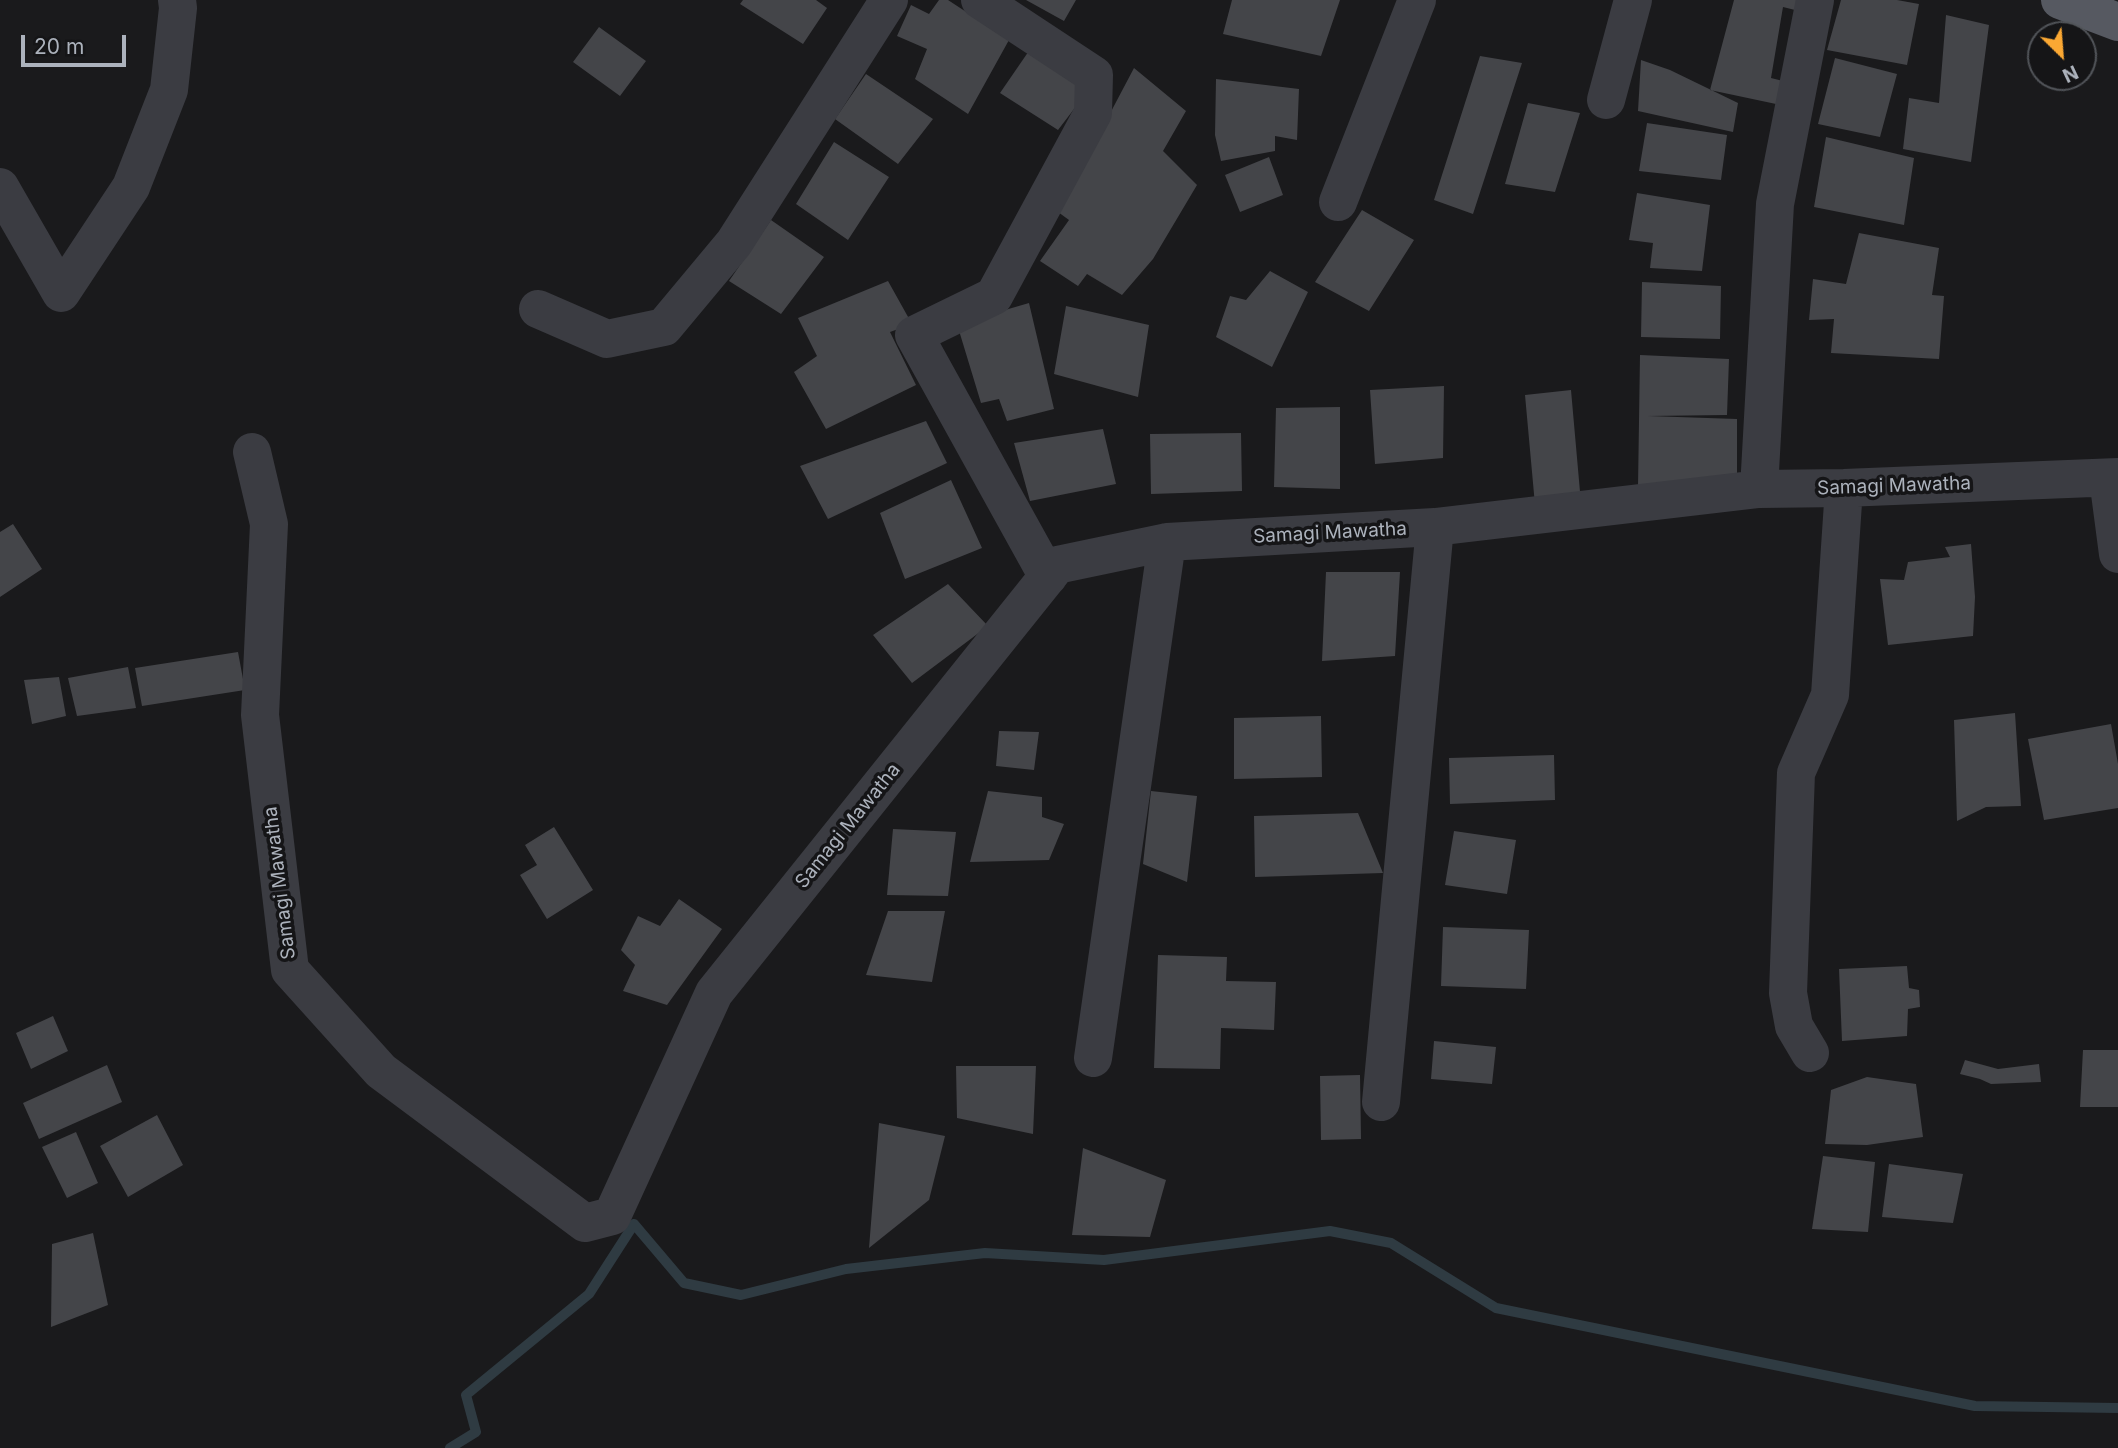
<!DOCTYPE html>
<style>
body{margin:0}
#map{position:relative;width:2118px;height:1448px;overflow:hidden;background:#1a1a1c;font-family:Inter,sans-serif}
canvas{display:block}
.north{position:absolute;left:2027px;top:21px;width:70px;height:70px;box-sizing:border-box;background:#151517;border:2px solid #515459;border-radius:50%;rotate:155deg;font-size:19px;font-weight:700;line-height:28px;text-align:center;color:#acb2bc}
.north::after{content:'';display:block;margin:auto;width:24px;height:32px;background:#fba833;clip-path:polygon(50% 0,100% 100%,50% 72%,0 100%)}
.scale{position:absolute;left:21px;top:35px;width:105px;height:32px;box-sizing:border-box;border:4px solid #acb2bc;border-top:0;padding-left:9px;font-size:21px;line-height:24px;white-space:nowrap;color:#acb2bc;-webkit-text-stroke:5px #151517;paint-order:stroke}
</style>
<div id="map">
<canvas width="2118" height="1448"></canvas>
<div class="north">N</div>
<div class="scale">20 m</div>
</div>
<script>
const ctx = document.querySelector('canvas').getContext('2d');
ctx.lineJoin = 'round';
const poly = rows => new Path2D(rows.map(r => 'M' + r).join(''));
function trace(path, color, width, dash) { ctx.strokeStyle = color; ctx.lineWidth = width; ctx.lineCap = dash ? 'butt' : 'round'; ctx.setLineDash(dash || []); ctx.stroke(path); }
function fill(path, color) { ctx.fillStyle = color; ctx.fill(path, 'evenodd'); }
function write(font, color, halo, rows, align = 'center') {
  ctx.font = font + ' Inter,sans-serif'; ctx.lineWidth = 7; ctx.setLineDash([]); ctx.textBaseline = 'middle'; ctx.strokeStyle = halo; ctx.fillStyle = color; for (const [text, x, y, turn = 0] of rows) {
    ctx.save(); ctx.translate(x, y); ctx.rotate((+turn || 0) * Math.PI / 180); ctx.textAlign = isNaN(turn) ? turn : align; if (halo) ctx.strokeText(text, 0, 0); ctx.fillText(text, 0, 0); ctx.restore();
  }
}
const stream = poly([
 [450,1448,476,1432,466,1395,589,1294,634,1224,684,1283,741,1295,846,1269,985,1253,1104,1260,1330,1231,1391,1243,1496,1308,1975,1406,2118,1408]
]);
const building = poly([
 [743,0,816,0,827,8,803,44,740,4],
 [939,0,948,0,1009,40,968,114,915,79,927,49,897,36,911,5,929,14],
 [1026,0,1076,0,1064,21],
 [1232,0,1340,0,1321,56,1223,34],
 [1734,0,1801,0,1799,11,1783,7,1771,78,1783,81,1776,104,1710,90],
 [1841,0,1897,0,1919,4,1907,65,1827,50],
 [1946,15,1989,25,1971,162,1903,149,1909,98,1939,103],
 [599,27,646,61,620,96,573,62],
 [1033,45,1086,81,1084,96,1058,130,1000,93],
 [1480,56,1522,63,1473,214,1434,200],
 [1835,58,1897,74,1880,137,1818,124],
 [1641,60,1670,70,1738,103,1733,132,1638,111],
 [1134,68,1186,111,1163,151,1197,185,1153,259,1122,295,1087,274,1078,286,1040,261,1069,220,1058,212],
 [866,74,933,119,898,164,835,119],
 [1216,79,1299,89,1297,140,1275,136,1275,151,1221,161,1215,135],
 [1528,103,1580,113,1555,192,1505,184],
 [1647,123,1727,135,1721,180,1639,171],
 [1826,137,1914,158,1904,225,1814,207],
 [834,142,889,177,848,240,796,204],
 [1269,157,1283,195,1240,212,1225,175],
 [1637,193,1710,205,1702,271,1650,268,1653,243,1629,240],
 [1362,210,1414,240,1369,311,1315,282],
 [771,220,824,257,781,314,729,281],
 [1859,233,1939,248,1932,295,1944,296,1939,359,1831,353,1834,319,1809,320,1813,279,1846,284],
 [1270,271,1308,292,1272,367,1216,337,1230,296,1246,300],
 [888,281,912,324,890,332,916,385,826,429,794,372,817,356,798,318],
 [1642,282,1721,286,1720,339,1641,337],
 [1029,303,1054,409,1007,421,999,399,981,403,957,324],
 [1066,306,1149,325,1138,397,1054,374],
 [1640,355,1729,359,1727,415,1648,416,1737,419,1737,477,1638,487],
 [1444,386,1443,458,1375,464,1370,390],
 [1571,390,1581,503,1535,505,1525,395],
 [1340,407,1340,489,1274,487,1276,408],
 [926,421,947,463,828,519,800,466],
 [1103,429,1116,484,1030,501,1014,443],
 [1241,433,1242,491,1151,494,1150,434],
 [951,480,982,548,905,579,880,513],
 [13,524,42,569,0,597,0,532],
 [1971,544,1975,597,1973,636,1888,645,1880,579,1904,580,1908,562,1950,557,1945,547],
 [1326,572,1400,572,1395,656,1322,661],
 [948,584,988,626,912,683,873,635],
 [238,652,245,690,142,706,135,668],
 [128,667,136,708,77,716,68,678],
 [59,677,66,716,32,724,24,680],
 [2015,713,2021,806,1986,807,1957,821,1954,720],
 [1321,716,1322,777,1234,779,1234,718],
 [2111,724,2118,764,2118,808,2044,820,2028,739],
 [999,731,1039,732,1034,770,996,766],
 [1554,755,1555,800,1450,804,1449,758],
 [988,791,1042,797,1042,817,1064,824,1049,860,970,862],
 [1151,791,1197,796,1187,882,1143,864],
 [1358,813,1383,873,1255,877,1254,816],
 [554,827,593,890,547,919,520,875,537,865,525,845],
 [893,829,956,832,948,896,887,895],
 [1454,831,1516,840,1507,894,1445,885],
 [679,899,722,929,667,1005,623,991,635,965,621,950,638,916,660,926],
 [888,911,945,911,932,982,866,975],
 [1443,927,1529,930,1526,989,1441,986],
 [1158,955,1227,957,1226,981,1276,982,1274,1030,1221,1028,1220,1069,1154,1068],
 [1907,966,1909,988,1919,990,1920,1007,1908,1009,1907,1036,1842,1041,1839,969],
 [53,1016,68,1051,31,1069,16,1033],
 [1434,1041,1496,1047,1492,1084,1431,1079],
 [2083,1050,2118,1050,2118,1107,2080,1107],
 [1965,1060,1998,1069,2039,1064,2041,1082,1991,1084,1980,1079,1960,1074],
 [107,1065,122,1102,39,1139,23,1103],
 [956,1066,1036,1066,1033,1134,957,1118],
 [1360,1075,1361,1139,1321,1140,1320,1076],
 [1867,1077,1916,1084,1923,1137,1867,1145,1825,1144,1831,1090],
 [157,1115,183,1165,128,1197,100,1146],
 [879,1123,945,1136,929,1200,869,1248],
 [76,1132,98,1183,67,1198,42,1147],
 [1083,1148,1166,1180,1150,1237,1072,1235],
 [1823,1156,1875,1162,1868,1232,1812,1229],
 [1889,1164,1963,1174,1953,1223,1882,1217],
 [93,1233,108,1305,51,1327,52,1244]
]);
const minor = poly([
 [980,0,1094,75,1093,113,994,296,914,335,1048,577],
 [1606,100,1633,0],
 [0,187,61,293,131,187,169,90,178,8,177,0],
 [1338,202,1417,0],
 [538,309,607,339,664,327,734,243,889,0],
 [252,452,269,524,260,715,290,970,381,1071,585,1223,612,1216,714,993,1057,565,1167,542,1435,527,1759,489,1844,488,2118,477],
 [2108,478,2118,554],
 [1759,489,1775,204,1815,0],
 [1810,1053,1794,1026,1788,993,1796,773,1830,695,1844,488],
 [1093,1058,1167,542],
 [1381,1102,1435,527]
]);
const primary = poly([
 [2060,0,2118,22]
]);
const streetNames = [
 ["Samagi Mawatha",1894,486,-2],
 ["Samagi Mawatha",1330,533,-3],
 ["Samagi Mawatha",848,826,-51],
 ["Samagi Mawatha",280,883,-97]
];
trace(stream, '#2f3b42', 10);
fill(building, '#444549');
trace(minor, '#3b3c42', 38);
trace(primary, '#565961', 38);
write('19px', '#acb2bc', '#151517', streetNames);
</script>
